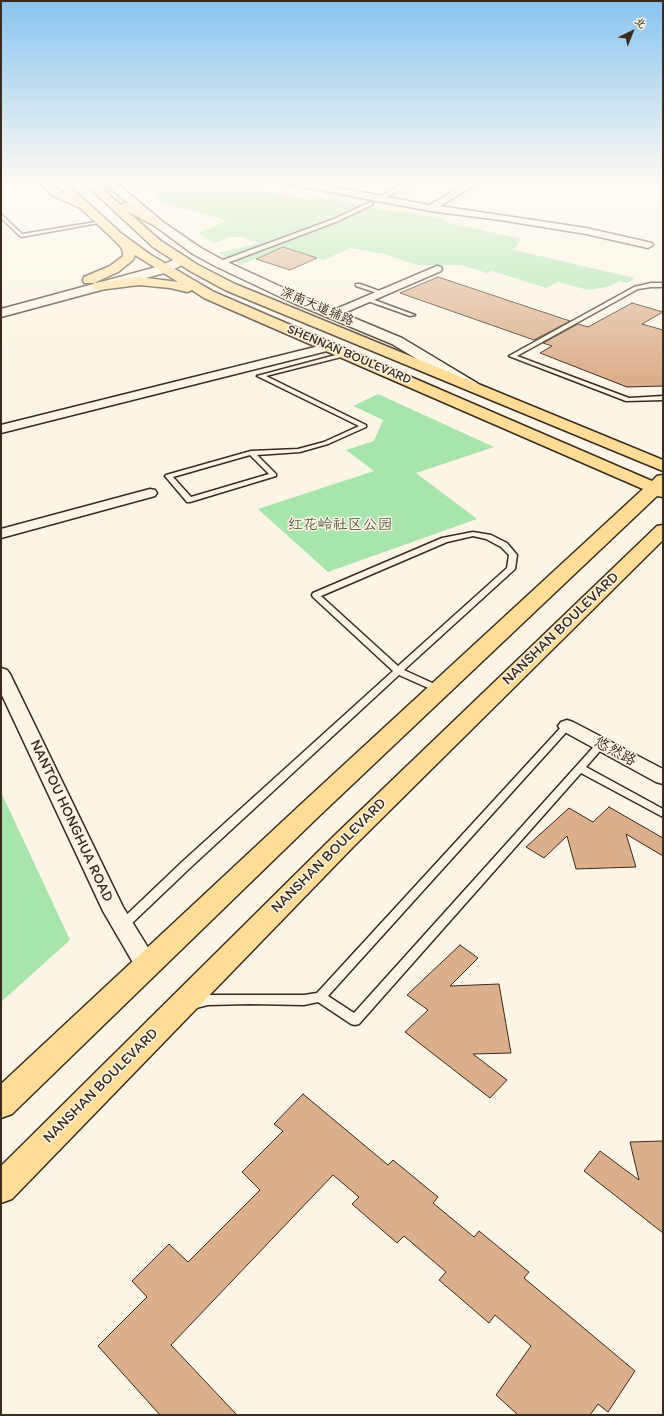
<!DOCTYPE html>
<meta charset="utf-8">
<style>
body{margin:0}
#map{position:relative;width:664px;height:1416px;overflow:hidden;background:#fcf5e5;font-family:Itim,"LXGW WenKai TC",sans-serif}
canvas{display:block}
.frame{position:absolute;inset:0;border:2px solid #3b2a1e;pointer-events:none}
.north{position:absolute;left:612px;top:12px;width:40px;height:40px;-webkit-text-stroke:3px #fcf5e5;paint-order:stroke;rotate:43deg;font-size:11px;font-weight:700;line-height:16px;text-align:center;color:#3b2a1e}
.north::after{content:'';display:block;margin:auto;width:14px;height:18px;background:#3b2a1e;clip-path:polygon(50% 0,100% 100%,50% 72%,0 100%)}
</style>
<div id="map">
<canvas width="664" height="1416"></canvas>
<div class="frame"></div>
<div class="north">北</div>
</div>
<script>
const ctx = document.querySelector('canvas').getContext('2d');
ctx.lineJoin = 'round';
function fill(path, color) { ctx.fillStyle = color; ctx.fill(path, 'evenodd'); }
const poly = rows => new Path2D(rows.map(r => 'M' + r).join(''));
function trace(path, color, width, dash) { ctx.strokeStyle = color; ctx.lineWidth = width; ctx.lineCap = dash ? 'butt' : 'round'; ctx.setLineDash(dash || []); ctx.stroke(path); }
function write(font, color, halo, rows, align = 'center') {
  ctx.font = font + ' Itim,"LXGW WenKai TC",sans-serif'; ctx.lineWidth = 3; ctx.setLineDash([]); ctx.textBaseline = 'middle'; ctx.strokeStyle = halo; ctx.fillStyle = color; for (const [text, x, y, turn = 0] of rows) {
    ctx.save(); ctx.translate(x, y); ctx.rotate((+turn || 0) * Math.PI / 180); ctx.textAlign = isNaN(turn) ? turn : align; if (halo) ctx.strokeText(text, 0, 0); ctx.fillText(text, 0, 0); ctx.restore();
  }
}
const green = poly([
 [135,181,230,181,257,190,311,200,318,197,395,212,399,210,441,218,446,222,521,239,514,250,635,278,627,283,619,281,608,287,588,290,558,282,546,288,492,271,487,273,461,265,416,265,385,254,351,248,323,260,283,247,240,265,219,253,259,243,242,237,231,237,215,243,207,239,198,233,227,221,162,202],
 [378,394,494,447,416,473,477,519,328,572,258,509,374,471,346,450,374,441,383,420,353,406],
 [1,792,70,940,1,1002]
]);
const building = poly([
 [283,247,317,258,290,270,256,259,283,247],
 [438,277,570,321,534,340,400,293,438,277],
 [632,303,663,312,642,324,663,330,663,386,627,387,540,353,552,346,543,343,578,324,588,327,632,303],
 [609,807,663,838,663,856,626,834,636,867,576,869,567,836,544,858,526,847,569,808,593,822,609,807],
 [460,945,478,958,450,986,499,984,511,1053,473,1054,507,1080,490,1098,405,1032,428,1010,407,995,460,945],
 [303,1094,388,1165,393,1160,438,1197,433,1203,474,1237,479,1231,529,1272,524,1278,635,1371,608,1412,598,1404,590,1415,518,1415,496,1395,531,1346,495,1315,489,1323,439,1280,446,1272,404,1236,397,1243,352,1204,359,1197,333,1175,171,1345,237,1415,160,1415,98,1346,147,1297,132,1281,169,1244,188,1262,260,1190,242,1172,283,1131,274,1124,303,1094],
 [663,1141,663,1233,584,1171,600,1151,639,1180,630,1142,663,1141]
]);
const pedestrianTunnel = poly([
 [370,204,376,200]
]);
const service = poly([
 [1,214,22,234,102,221,104,222,21,237,1,218,1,214],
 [651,283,663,283,663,287,651,287,638,289,517,356,629,398,663,396,663,400,626,401,509,356,634,287,651,283],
 [356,284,360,284,385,293,380,294,356,286,356,284],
 [365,298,369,298,415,315,410,316,365,300,365,298],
 [347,352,350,354,349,355,266,376,366,425,366,427,328,444,300,452,257,455,276,474,276,476,190,502,187,502,165,476,166,475,251,451,298,449,324,442,359,426,257,376,347,352],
 [250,455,269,474,191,497,173,477,250,455],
 [473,532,491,535,507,543,517,555,515,569,404,670,441,687,442,689,441,691,435,691,399,675,191,867,127,928,123,929,119,928,118,925,119,922,183,861,393,671,313,597,312,595,313,593,442,538,473,532],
 [473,536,486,539,501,547,509,555,507,568,398,666,321,596,447,542,473,536],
 [567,723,572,726,570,728,328,996,354,1013,598,742,601,741,606,744,586,767,663,809,663,817,581,773,359,1024,355,1025,351,1024,318,1002,304,1005,250,1004,208,1005,192,1009,188,1007,186,1004,188,1001,208,995,304,995,317,993,564,724,567,723]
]);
const pedestrian = poly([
 [409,181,417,181,378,201,373,200,409,181],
 [370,202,373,204,372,205,338,221,222,265,219,265,215,263,334,219,370,202]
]);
const minor = poly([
 [284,181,303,181,429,205,471,181,482,181,440,206,586,228,652,243,653,245,648,248,586,234,500,220,430,211,288,184,284,181],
 [437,266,441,267,442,269,441,271,337,316,333,317,327,314,329,312,437,266],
 [331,343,335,345,337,347,335,349,1,433,1,425,331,343],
 [150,489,155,490,157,493,155,496,1,538,1,529,150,489],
 [1,668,7,670,10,674,123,907,155,959,158,966,155,973,147,975,139,973,103,911,1,693,1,668],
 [567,720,573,722,663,769,663,784,656,782,561,730,558,726,561,722,567,720]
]);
const tertiary = poly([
 [102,181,114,181,163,222,165,224,163,226,155,226,102,181]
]);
const secondary = poly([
 [38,181,50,181,61,192,86,203,88,205,86,207,82,208,78,207,53,196,38,181],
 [159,220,163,222,201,248,223,260,301,296,402,338,477,383,480,386,477,389,472,391,467,389,392,344,291,302,215,266,193,254,155,226,153,224,155,222,159,220],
 [182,256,186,257,188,260,186,263,168,272,1,317,1,309,160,266,182,256]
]);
const primary = poly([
 [52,181,64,181,122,234,151,255,214,292,652,481,657,476,663,475,663,497,657,496,316,819,12,1114,1,1118,1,1084,298,807,643,489,204,298,192,290,187,292,170,288,139,285,99,290,94,289,92,286,94,283,139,277,178,282,135,255,133,260,118,272,94,283,84,283,83,280,84,277,110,266,123,256,123,252,121,247,114,240,52,181],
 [82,181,94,181,121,205,126,203,130,204,163,222,165,224,163,226,155,226,128,212,161,241,198,265,235,284,663,460,663,471,225,290,190,271,153,247,82,181],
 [663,525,663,540,354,846,12,1199,1,1203,1,1166,336,834,657,526,663,525]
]);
const farStreetnames = [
 ["深南大道辅路",317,307,23],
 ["SHENNAN BOULEVARD",349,355,23]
];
const parkNames = [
 ["红花岭社区公园",340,525]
];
const streetNames = [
 ["NANSHAN BOULEVARD",561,629,-44],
 ["悠然路",615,752,28],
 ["NANTOU HONGHUA ROAD",71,821,65],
 ["NANSHAN BOULEVARD",329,856,-45],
 ["NANSHAN BOULEVARD",101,1086,-45]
];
fill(green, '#a8e5ac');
fill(building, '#dbaf8c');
trace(building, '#3b2a1e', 1);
trace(pedestrianTunnel, '#d5ccbd', 7, [7, 3.5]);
trace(service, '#3b2a1e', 3);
trace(pedestrian, '#3b2a1e', 3);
trace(minor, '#3b2a1e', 3);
trace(tertiary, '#3b2a1e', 3);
trace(secondary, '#3b2a1e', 3);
trace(primary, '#3b2a1e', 3);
fill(service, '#fcf5e5');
fill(pedestrian, '#fcf5e5');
fill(minor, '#fcf5e5');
fill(tertiary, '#fcf5e5');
fill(secondary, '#fcf5e5');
fill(primary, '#ffdd96');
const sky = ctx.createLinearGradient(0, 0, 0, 379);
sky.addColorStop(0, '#88c4ef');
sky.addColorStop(0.48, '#fefaf3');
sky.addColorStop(1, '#fefaf300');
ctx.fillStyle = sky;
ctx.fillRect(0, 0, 664, 379);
write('13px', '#3b2a1e', '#fcf5e5', farStreetnames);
write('15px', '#565942', '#fcf5e5', parkNames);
write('15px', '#3b2a1e', '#fcf5e5', streetNames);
</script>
